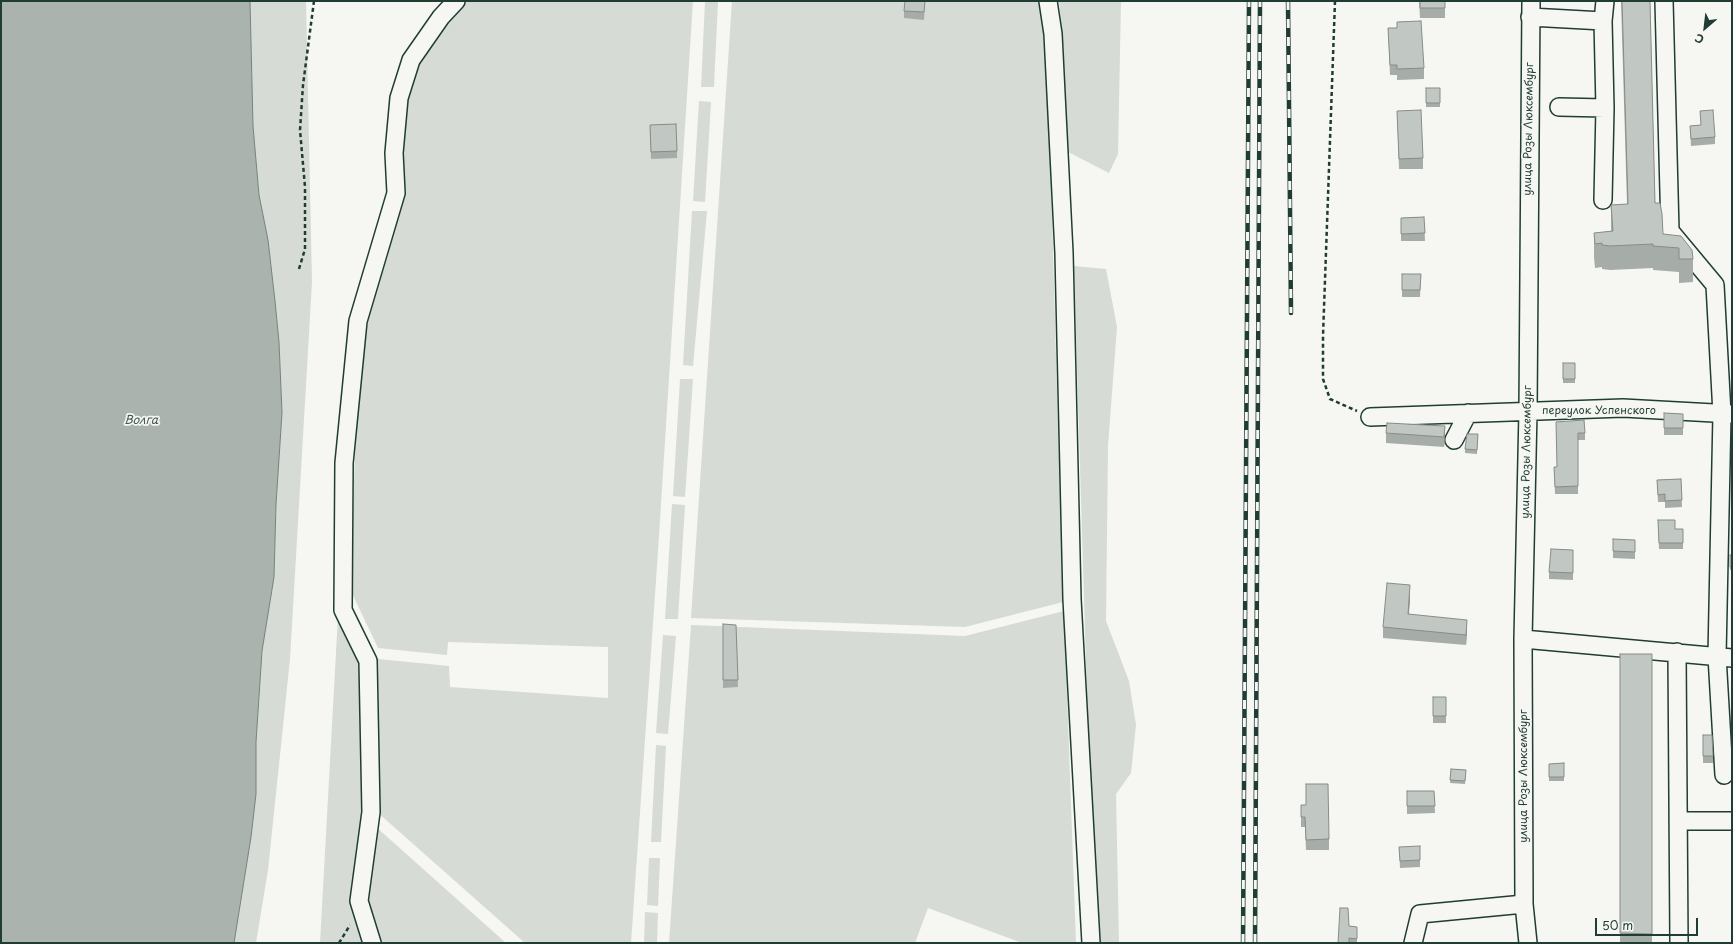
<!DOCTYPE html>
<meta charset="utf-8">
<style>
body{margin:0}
#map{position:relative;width:1733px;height:944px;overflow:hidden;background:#f6f6f2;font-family:"Playpen Sans",sans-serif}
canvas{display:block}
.frame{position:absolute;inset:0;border:2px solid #1f3d34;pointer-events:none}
.north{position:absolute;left:1685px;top:8px;width:40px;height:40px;-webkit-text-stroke:3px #f6f6f2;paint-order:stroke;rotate:208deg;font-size:11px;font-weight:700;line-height:16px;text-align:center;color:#1f3d34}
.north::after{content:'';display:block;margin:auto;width:14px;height:18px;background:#1f3d34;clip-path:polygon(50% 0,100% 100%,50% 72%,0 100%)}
.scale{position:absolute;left:1595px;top:918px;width:103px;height:18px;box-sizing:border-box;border:2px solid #1f3d34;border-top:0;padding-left:5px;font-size:12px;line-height:14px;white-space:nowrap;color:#1f3d34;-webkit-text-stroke:3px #f6f6f2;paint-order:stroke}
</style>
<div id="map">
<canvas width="1733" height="944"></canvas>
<div class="frame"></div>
<div class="north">С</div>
<div class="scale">50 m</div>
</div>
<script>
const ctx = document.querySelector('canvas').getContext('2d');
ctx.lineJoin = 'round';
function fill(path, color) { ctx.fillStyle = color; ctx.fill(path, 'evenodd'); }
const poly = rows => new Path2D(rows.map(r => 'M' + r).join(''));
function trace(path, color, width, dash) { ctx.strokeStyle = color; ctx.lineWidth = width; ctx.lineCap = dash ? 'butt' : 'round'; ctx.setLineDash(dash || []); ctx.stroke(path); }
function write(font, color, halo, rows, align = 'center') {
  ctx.font = font + ' "Playpen Sans",sans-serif'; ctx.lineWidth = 3.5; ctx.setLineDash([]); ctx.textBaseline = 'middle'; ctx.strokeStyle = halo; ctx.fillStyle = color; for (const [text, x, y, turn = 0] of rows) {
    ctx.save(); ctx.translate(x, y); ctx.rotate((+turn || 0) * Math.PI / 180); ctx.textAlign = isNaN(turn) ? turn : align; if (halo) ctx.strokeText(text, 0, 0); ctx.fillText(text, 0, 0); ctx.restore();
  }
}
const green = poly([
 [250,1,306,1,312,282,290,659,268,870,256,943,234,943,251,837,256,794,256,742,262,651,274,577,276,504,282,413,279,342,275,301,268,240,259,195,253,126],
 [466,1,693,1,658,551,631,943,525,943,376,811,378,659,449,666,450,687,608,698,608,647,448,642,447,655,378,648,350,589,356,427,368,320,390,248,403,175,406,102,421,60,453,15],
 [705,1,718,1,714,87,701,87],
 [732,1,1041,1,1047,39,1063,602,965,627,691,618],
 [1059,1,1121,1,1118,154,1109,173,1068,152,1063,42],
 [699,101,711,102,705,202,693,201],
 [692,211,707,211,693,366,683,365],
 [1074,266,1106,269,1117,327,1108,446,1106,621,1129,681,1136,725,1131,773,1116,794,1119,943,1099,943,1089,765],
 [680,379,693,379,685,497,673,496],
 [672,504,685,505,678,619,665,619],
 [1064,611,1076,943,1022,943,928,908,915,943,669,943,691,625,965,636],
 [338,616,362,662,364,943,320,943],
 [663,635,676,636,668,734,656,733],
 [656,745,666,746,661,842,651,842],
 [375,826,506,943,378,943,365,903],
 [649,858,660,858,658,906,647,905],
 [645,912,658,913,657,943,644,943]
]);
const water = poly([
 [1,1,250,1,253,126,259,195,268,240,275,301,279,342,282,413,276,504,274,577,262,651,256,742,256,794,251,837,234,943,1,943,1,1]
]);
const path = poly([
 [1335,1,1323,336,1323,379,1330,399,1357,411],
 [299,269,305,249,305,187,300,130,303,85,314,1],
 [339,943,350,925]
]);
const minor = poly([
 [1048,1,1053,34,1064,253,1072,599,1091,943],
 [1664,1,1670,231,1715,285,1722,414,1717,656,1724,775],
 [1530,17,1603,21],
 [1559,107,1605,108],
 [1603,200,1605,108,1603,21,1605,1],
 [1370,417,1623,408,1732,414],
 [1454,440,1468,413],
 [1523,639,1732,658],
 [1677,652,1679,943],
 [1678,821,1732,821],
 [372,943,359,901,371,812,368,661,343,610,344,463,358,321,396,193,394,153,399,98,411,60,441,17,456,1],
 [1413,943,1420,914,1524,904],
 [1528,943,1524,904,1523,639,1528,411,1531,1]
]);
const rail = poly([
 [1288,1,1291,313],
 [1243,943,1249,1],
 [1255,943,1260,1]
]);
const wall = poly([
 [925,1,924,20,904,18,904,11],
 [1419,1,1445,1,1445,18,1420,18],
 [1621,1,1650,1,1655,203,1663,234,1693,259,1693,282,1679,283,1679,272,1653,270,1653,268,1610,270,1602,269,1602,267,1595,268,1594,257,1594,233,1611,231,1611,205,1627,204],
 [1397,22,1424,68,1424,79,1397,80,1397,75,1390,75,1388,28,1397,28],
 [1426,88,1440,88,1440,107,1426,107],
 [1397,111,1423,158,1423,169,1399,169],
 [1700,111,1715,137,1715,144,1691,146,1690,126,1701,125],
 [650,125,677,151,677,158,651,159],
 [1424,217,1425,241,1401,241,1401,218],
 [1402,274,1421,274,1420,297,1402,297],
 [1563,363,1575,363,1575,383,1563,383],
 [1664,413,1683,414,1683,435,1664,435],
 [1556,422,1585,433,1585,440,1578,440,1578,494,1555,494,1554,467,1557,467],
 [1386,433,1445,436,1444,447,1386,443],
 [1478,434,1477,454,1465,453,1465,449],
 [1681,479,1682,507,1665,508,1665,502,1658,502,1657,480],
 [1658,520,1675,529,1683,529,1683,549,1659,549],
 [1613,539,1635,540,1635,559,1613,558],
 [1730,555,1732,555,1732,570,1730,570],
 [1573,557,1573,580,1549,579,1549,572],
 [1410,596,1409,614,1467,630,1466,645,1383,638,1383,627],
 [723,624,736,625,738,687,723,688],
 [1620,654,1652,654,1652,943,1620,943],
 [1433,697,1446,697,1446,723,1433,723],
 [1703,735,1713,756,1713,763,1703,763],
 [1564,763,1564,781,1549,781,1549,764],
 [1451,769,1466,770,1465,784,1450,783],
 [1306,784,1329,839,1329,850,1306,850,1305,827,1301,827,1301,816,1306,805],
 [1407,791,1434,791,1435,813,1407,814],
 [1399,847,1420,860,1420,867,1400,868],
 [1349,926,1357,934,1357,943,1338,943]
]);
const shadedWall = poly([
 [1445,426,1445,436,1444,447,1444,437],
 [1410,585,1410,596,1408,625,1408,614],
 [1467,620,1467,630,1466,645,1466,635]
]);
const building = poly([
 [905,1,925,1,924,12,904,11,905,1],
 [1420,1,1445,1,1445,8,1420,8,1420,1],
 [1622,1,1650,1,1655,203,1660,203,1662,214,1663,234,1681,236,1692,250,1693,259,1679,259,1679,248,1653,246,1653,244,1610,246,1602,245,1602,243,1595,244,1594,233,1613,231,1611,205,1628,204,1622,1],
 [1421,21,1424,68,1397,69,1397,65,1390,65,1388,28,1397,28,1397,22,1421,21],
 [1426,88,1440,88,1440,103,1426,103,1426,88],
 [1421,110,1423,158,1399,159,1397,111,1421,110],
 [1713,110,1715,137,1691,139,1690,126,1701,125,1700,111,1713,110],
 [676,124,677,151,651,152,650,125,676,124],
 [1424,217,1425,233,1401,234,1401,218,1424,217],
 [1402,274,1421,274,1420,290,1402,290,1402,274],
 [1563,363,1575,363,1575,379,1563,379,1563,363],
 [1664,413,1683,414,1683,428,1664,428,1664,413],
 [1584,420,1585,433,1578,433,1578,486,1555,487,1554,467,1557,467,1556,422,1584,420],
 [1387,423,1445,426,1444,437,1386,433,1387,423],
 [1467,434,1478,434,1477,450,1465,449,1467,434],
 [1681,479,1682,500,1665,501,1665,494,1658,495,1657,480,1681,479],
 [1658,520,1675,520,1675,529,1683,529,1683,543,1659,543,1658,520],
 [1613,539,1635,540,1635,552,1613,551,1613,539],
 [1551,549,1573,550,1573,573,1549,572,1551,549],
 [1730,555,1732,555,1732,567,1730,567,1730,555],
 [1387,583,1410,585,1408,614,1467,620,1466,635,1383,627,1387,583],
 [723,624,736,625,738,680,723,680,723,624],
 [1620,654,1652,654,1652,934,1620,933,1620,654],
 [1433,697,1446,697,1446,716,1433,716,1433,697],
 [1703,735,1712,735,1713,756,1703,756,1703,735],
 [1564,763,1564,777,1549,777,1549,764,1564,763],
 [1451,769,1466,770,1465,781,1450,780,1451,769],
 [1306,784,1328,784,1329,839,1306,840,1305,817,1301,817,1301,805,1306,805,1306,784],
 [1407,791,1434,791,1435,806,1407,806,1407,791],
 [1420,846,1420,860,1400,861,1399,847,1420,846],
 [1340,908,1348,908,1349,926,1357,927,1357,939,1349,938,1349,943,1338,943,1340,908]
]);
const streetNames = [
 ["улица Розы Люксембург",1529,129,-89],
 ["переулок Успенского",1599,411],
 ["улица Розы Люксембург",1527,452,-89],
 ["улица Розы Люксембург",1524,776,-90]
];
const waterNames = [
 ["Волга",141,421]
];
fill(green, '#d6dbd6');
fill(water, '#aab3ae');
trace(water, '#72847d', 1);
trace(minor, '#1f3d34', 20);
trace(path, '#1f3d34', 2.5, [4, 3]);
trace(minor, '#f6f6f2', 17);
trace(rail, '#1f3d34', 4.5);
trace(rail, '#f6f6f2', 3, [9]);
fill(wall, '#a6aca8');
fill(shadedWall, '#878c88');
fill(building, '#c1c8c3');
trace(building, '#878c88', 1);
write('11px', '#1f3d34', '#f6f6f2', streetNames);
write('italic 12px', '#425a52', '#f6f6f2', waterNames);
</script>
